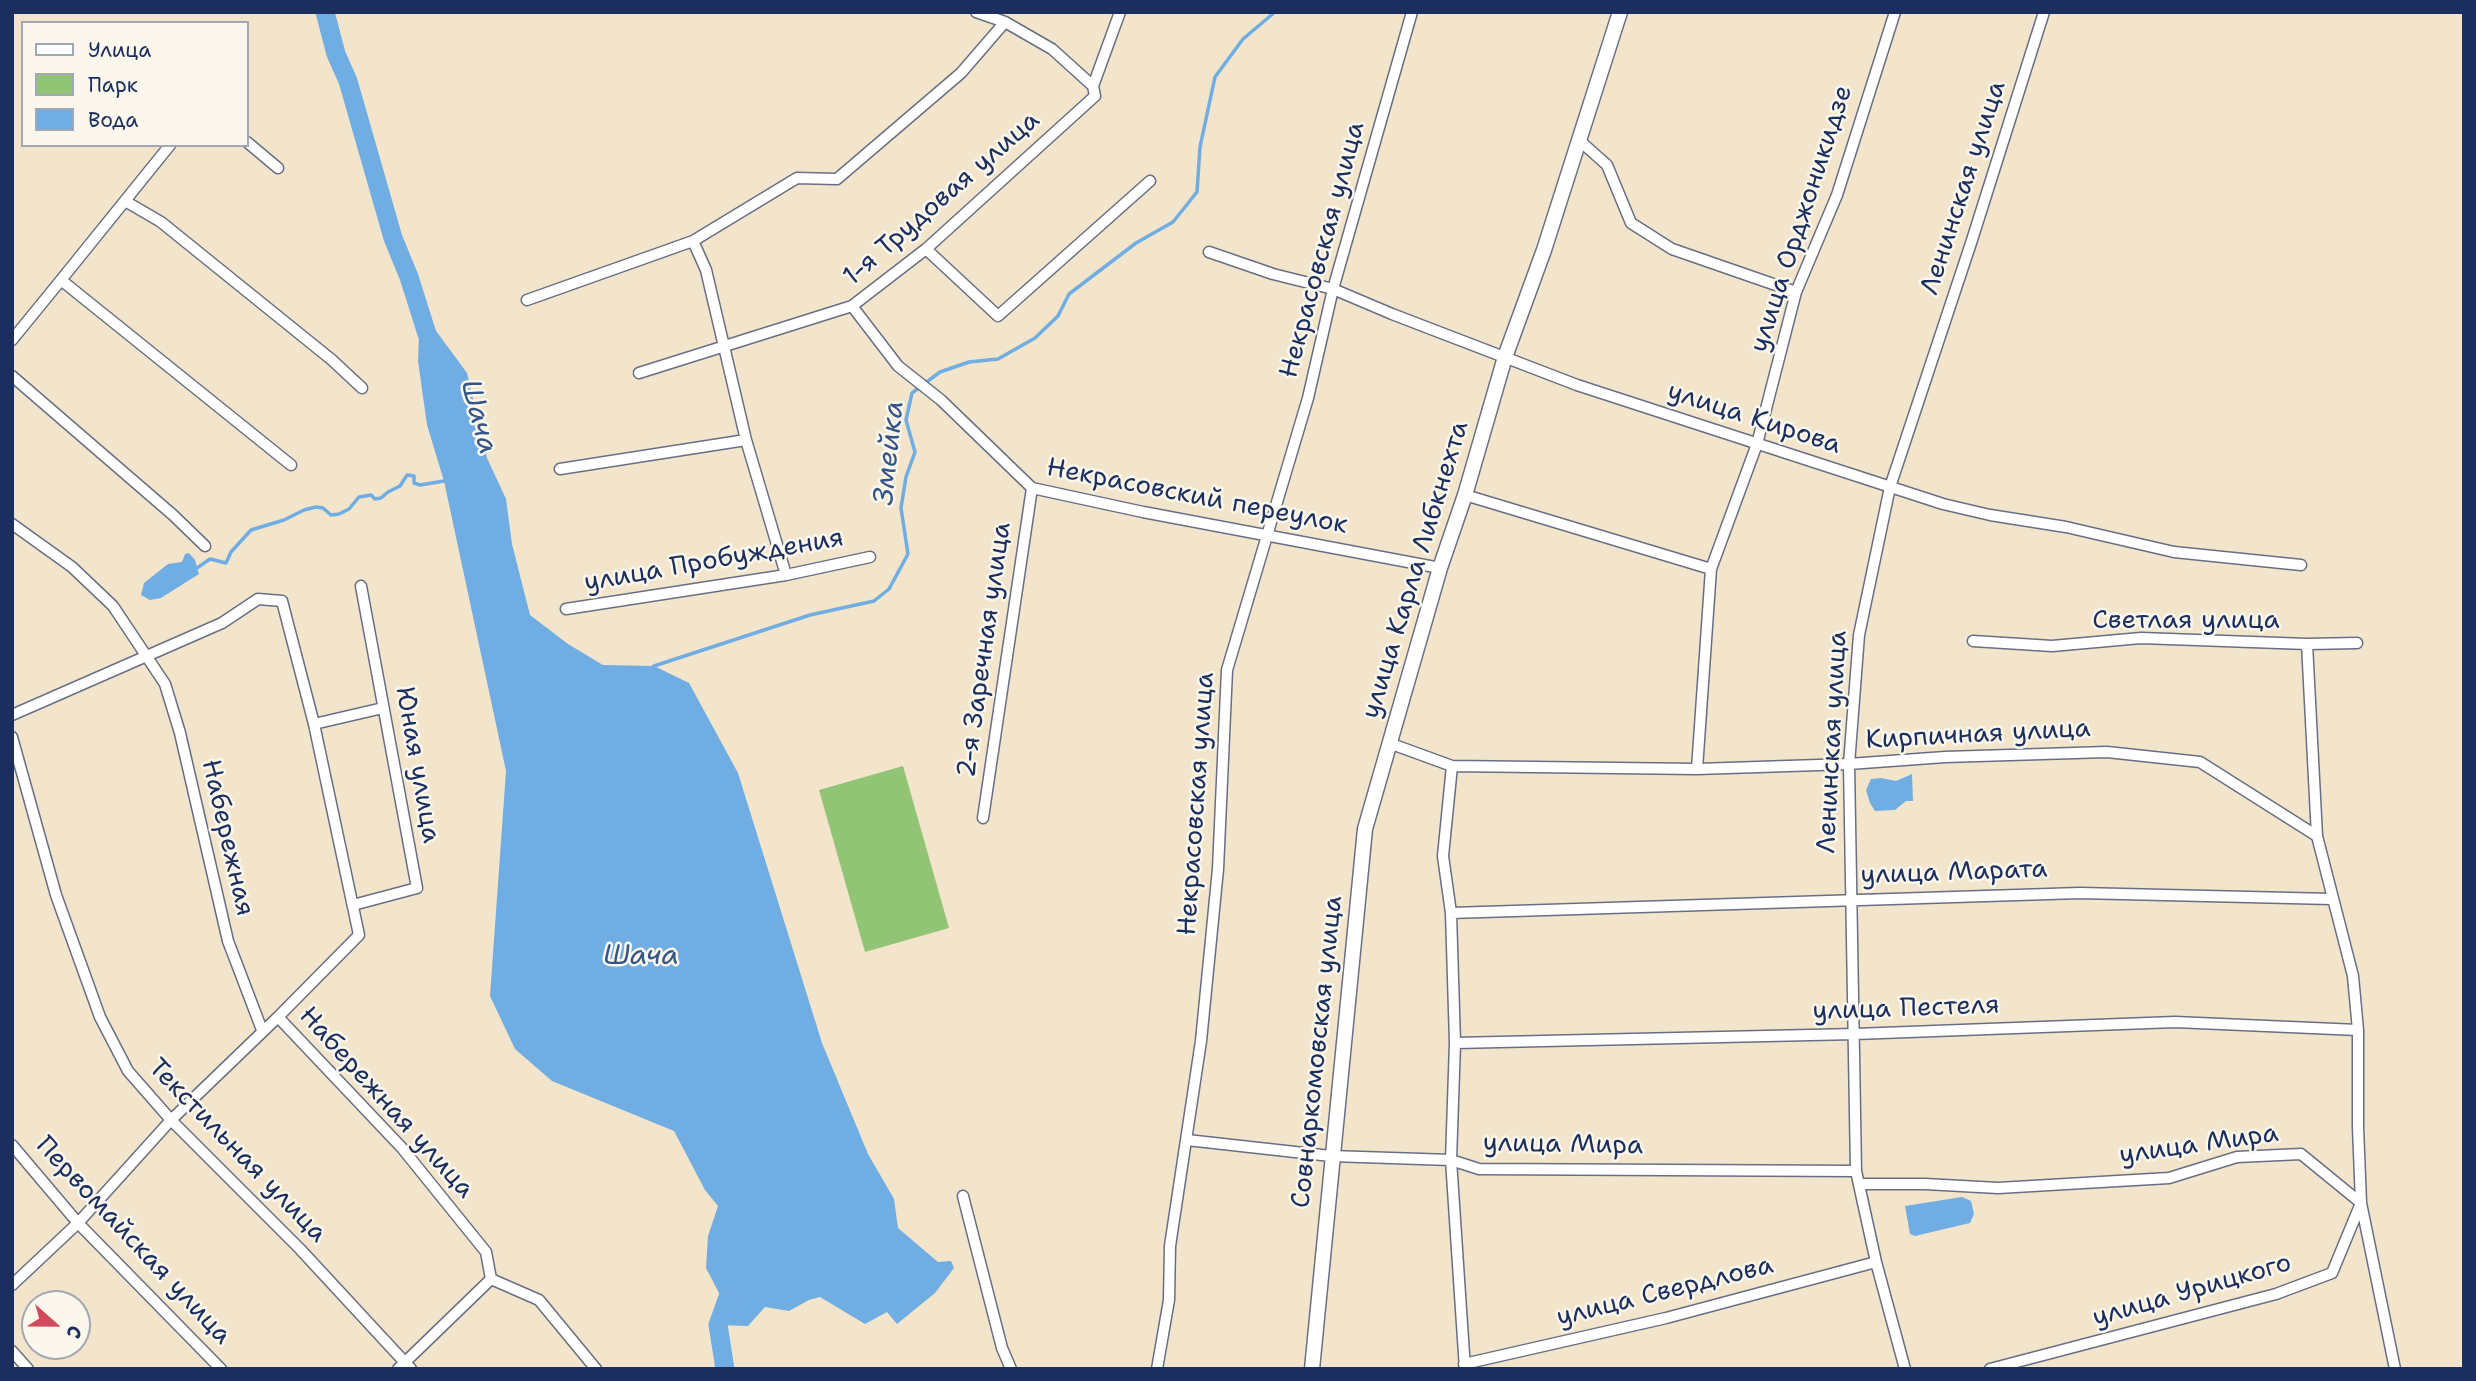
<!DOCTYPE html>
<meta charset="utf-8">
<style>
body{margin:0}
#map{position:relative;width:2476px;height:1381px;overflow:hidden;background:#f3e5cb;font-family:"Shantell Sans",sans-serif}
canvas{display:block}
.frame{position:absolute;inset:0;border:14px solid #1b2f5e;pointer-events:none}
.legend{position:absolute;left:21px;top:21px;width:228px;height:126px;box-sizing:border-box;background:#fbf7ec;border:2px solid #a1a7b3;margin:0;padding:9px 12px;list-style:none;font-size:21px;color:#1b2f5e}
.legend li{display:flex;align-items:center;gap:14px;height:35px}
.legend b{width:35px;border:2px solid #a1a7b3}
.north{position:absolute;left:21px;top:1290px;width:70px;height:70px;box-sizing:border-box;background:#fbf7ec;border:2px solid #a1a7b3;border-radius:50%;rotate:111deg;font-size:19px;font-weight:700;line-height:28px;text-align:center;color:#1b2f5e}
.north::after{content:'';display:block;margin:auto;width:24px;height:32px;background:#d1495b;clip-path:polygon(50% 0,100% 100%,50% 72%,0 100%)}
</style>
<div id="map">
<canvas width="2476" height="1381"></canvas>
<div class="frame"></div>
<ul class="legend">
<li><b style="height:9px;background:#fff"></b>Улица</li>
<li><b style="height:19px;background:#92c475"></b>Парк</li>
<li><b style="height:19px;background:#70ade2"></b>Вода</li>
</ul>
<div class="north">С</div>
</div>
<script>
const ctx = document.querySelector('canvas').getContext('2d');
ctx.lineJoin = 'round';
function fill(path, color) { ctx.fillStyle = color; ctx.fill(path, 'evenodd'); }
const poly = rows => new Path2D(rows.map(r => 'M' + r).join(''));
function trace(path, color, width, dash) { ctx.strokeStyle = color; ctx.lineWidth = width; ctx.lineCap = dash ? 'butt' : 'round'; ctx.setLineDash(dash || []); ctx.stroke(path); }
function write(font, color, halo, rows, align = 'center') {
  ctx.font = font + ' "Shantell Sans",sans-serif'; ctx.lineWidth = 5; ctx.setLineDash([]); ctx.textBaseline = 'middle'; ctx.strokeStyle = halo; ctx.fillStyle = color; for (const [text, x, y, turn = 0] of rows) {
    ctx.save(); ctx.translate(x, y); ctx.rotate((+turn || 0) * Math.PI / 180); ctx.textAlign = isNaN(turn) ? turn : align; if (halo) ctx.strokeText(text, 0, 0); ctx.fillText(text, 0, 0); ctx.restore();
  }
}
const green = poly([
 [903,766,949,928,865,952,819,790]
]);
const water = poly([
 [420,309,467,373,487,458,506,499,512,544,530,615,568,644,603,665,654,666,689,683,738,773,822,1043,868,1154,894,1199,898,1228,938,1262,951,1261,954,1268,935,1293,897,1324,887,1312,865,1324,820,1297,809,1300,789,1311,765,1307,748,1326,718,1325,719,1293,706,1268,708,1236,718,1206,705,1190,674,1131,552,1081,515,1049,490,996,506,771,444,481,427,425,418,361],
 [189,553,195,560,199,574,161,598,150,600,141,595,144,583,168,564,182,562,185,554],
 [1912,774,1913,801,1906,801,1895,810,1875,811,1870,803,1866,790,1871,779,1881,778,1896,781],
 [1962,1197,1971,1201,1974,1214,1970,1223,1915,1236,1910,1234,1905,1206]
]);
const stream = poly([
 [197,568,210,559,226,563,231,552,251,530,284,520,304,510,316,507,323,508,331,515,339,514,349,509,359,497,371,495,375,499,381,498,388,492,400,486,407,475,414,476,414,483,420,485,444,481],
 [652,668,654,666,810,615,874,601,889,589,908,554,901,508,906,477,915,452,906,420,912,393,940,372,969,362,998,359,1035,338,1058,316,1069,294,1136,243,1173,222,1197,192,1200,147,1215,77,1243,39,1275,12]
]);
const river = poly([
 [325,12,336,54,348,81,393,238,409,277,427,334],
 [725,1369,718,1325,727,1300]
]);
const street = poly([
 [976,12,1005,22,1052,49,1093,86],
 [1093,86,1120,12],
 [1580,141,1607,165,1631,223,1672,249,1796,292],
 [247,142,278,168],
 [125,201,161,222,332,360,362,388],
 [693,241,706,270,746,440,786,575],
 [926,249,998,316,1150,181],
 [1209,252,1273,274,1333,289,1392,314,1577,385,1943,504,1990,515,2066,527,2174,552,2301,565],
 [61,280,170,145],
 [527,300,693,241,797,178,837,179,961,73,1005,22],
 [852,306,898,366,941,400,1032,488,1143,512,1440,568],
 [12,340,61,280,291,465],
 [639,373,852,306,926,249,1095,96,1093,86],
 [12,376,173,515,205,546],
 [560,469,746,440],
 [1465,495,1711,569],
 [12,524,72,567,113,606,165,684,180,733,228,941,262,1030],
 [566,609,786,575,870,557],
 [1973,641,2052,646,2141,638,2307,644,2357,643],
 [2307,644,2317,836,2353,976,2358,1030,2358,1127,2361,1203,2395,1369],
 [12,715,222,623,258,599,282,601,314,724,359,935,278,1017,171,1120,78,1223,12,1285],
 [314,724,383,708],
 [12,737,56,895,100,1017,128,1071,171,1120,300,1249,411,1369],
 [1389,743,1452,766,1443,856,1451,913,1455,1043,1451,1160,1465,1369],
 [1452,766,1697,769,1849,764,1945,757,2107,752,2200,762,2317,836],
 [1697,769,1711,569,1757,444,1796,292,1837,195,1895,12],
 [983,818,1032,488],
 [353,905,417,888,361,586],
 [1451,913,2080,893,2332,899],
 [278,1017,402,1148,486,1252,491,1279,539,1300,596,1369],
 [1455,1043,1855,1034,2175,1022,2358,1030],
 [1187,1140,1331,1156,1451,1160,1479,1169,1856,1171],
 [12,1145,78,1223,221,1369],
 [1859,1184,1925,1184,1998,1188,2169,1178,2237,1157,2301,1154,2361,1203,2332,1273,2276,1294,1990,1369],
 [963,1196,1002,1348,1011,1369],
 [12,1351,28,1369],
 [1464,1364,1666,1318,1876,1262],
 [398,1369,491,1279],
 [1157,1369,1169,1300,1170,1246,1201,1041,1218,869,1227,670,1308,398,1333,289,1412,12],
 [1905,1369,1876,1262,1856,1171,1849,764,1859,635,1890,487,1972,240,2044,12]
]);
const secondary = poly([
 [1312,1369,1365,829,1440,568,1465,495,1505,357,1544,250,1620,12]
]);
const streetNames = [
 ["Ленинская улица",1964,188,-72],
 ["1-я Трудовая улица",942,199,-41],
 ["улица Орджоникидзе",1802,219,-72],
 ["Некрасовская улица",1323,250,-75],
 ["улица Кирова",1754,419,18],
 ["Некрасовский переулок",1197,497,11],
 ["улица Пробуждения",714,561,-10],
 ["улица Карла Либкнехта",1416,570,-73],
 ["Светлая улица",2186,621],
 ["2-я Заречная улица",985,650,-82],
 ["Кирпичная улица",1978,735,-3],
 ["Ленинская улица",1833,742,-87],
 ["Юная улица",417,765,80],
 ["Некрасовская улица",1197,804,-86],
 ["Набережная",227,838,77],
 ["улица Марата",1954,873,-2],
 ["улица Пестеля",1906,1009,-2],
 ["Совнаркомовская улица",1318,1052,-84],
 ["Набережная улица",386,1103,48],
 ["улица Мира",1563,1145,1],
 ["улица Мира",2199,1145,-8],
 ["Текстильная улица",237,1151,46],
 ["Первомайская улица",133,1241,47],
 ["улица Урицкого",2192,1291,-16],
 ["улица Свердлова",1665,1292,-14]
];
const waterNames = [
 ["Шача",478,417,75],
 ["Змейка",890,453,-84],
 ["Шача",641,957]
];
fill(green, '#92c475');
fill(water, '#70ade2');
trace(stream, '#70ade2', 3.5);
trace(river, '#70ade2', 19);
trace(street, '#676f84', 13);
trace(secondary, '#676f84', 17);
trace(street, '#fff', 10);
trace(secondary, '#fff', 14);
write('26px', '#1b2f5e', '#fbf7ec', streetNames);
write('italic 28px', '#355586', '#fbf7ec', waterNames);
</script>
